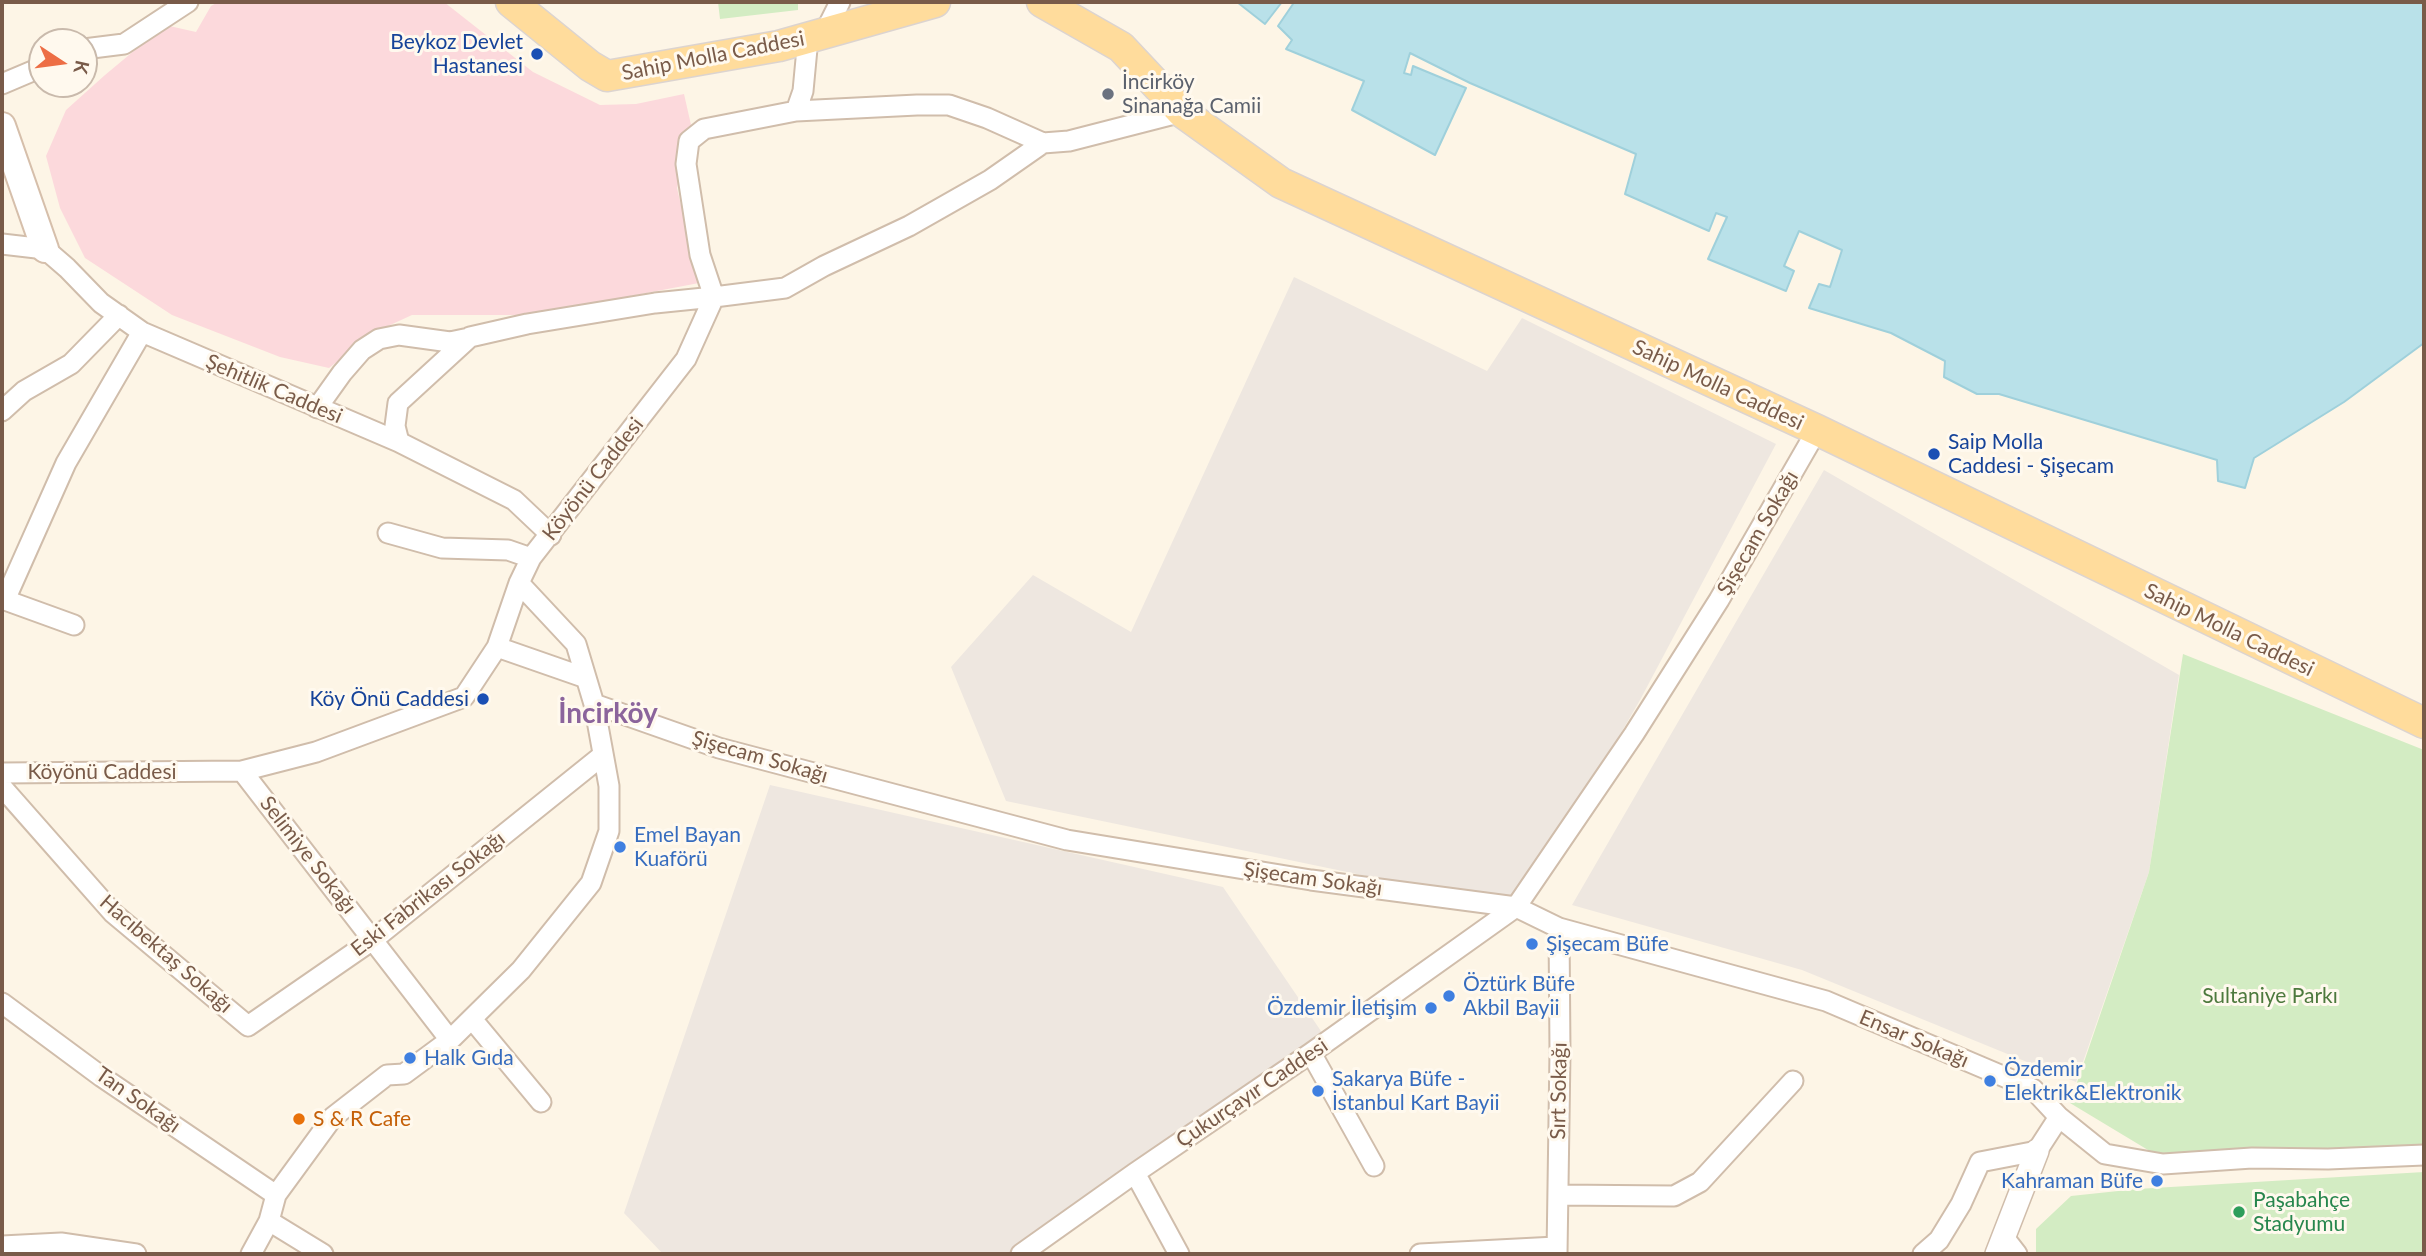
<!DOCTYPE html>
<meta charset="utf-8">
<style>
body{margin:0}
#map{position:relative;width:2426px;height:1256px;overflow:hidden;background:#fdf5e6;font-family:Lato,sans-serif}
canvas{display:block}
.frame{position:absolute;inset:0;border:4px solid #795b49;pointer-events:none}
.north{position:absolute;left:28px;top:28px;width:70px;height:70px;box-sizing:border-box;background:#fff9ee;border:2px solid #c9baac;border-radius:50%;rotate:103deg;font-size:19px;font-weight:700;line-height:28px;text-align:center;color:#795b49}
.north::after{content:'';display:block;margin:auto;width:24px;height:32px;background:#ed6e45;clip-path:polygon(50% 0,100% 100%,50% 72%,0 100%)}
</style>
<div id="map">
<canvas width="2426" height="1256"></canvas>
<div class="frame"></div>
<div class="north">K</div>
</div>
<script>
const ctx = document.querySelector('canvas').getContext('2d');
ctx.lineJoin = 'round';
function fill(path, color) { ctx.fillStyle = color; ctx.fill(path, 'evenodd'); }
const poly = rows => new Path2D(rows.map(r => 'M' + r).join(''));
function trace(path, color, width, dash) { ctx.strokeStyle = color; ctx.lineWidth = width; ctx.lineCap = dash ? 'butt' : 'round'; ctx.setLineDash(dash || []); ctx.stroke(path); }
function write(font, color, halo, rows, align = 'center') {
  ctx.font = font + ' Lato,sans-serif'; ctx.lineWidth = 6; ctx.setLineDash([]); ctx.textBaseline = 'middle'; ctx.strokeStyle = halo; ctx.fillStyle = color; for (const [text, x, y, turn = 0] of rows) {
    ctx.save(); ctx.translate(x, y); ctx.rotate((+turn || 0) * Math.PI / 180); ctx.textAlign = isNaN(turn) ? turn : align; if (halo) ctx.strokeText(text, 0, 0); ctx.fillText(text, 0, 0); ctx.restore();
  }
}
const industrial = poly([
 [1294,277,1487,371,1522,318,1776,444,1640,700,1520,908,1006,801,951,667,1033,575,1131,632],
 [1824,470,2179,675,2149,872,2076,1082,1802,970,1572,905],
 [770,785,1223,887,1325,1037,1026,1254,663,1254,624,1213]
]);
const medical = poly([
 [218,2,444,2,533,72,600,105,636,104,684,94,694,138,687,148,677,188,699,283,531,315,412,315,375,332,329,368,280,357,172,315,85,258,60,208,46,156,66,110,105,75,165,25,196,32,211,6]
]);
const green = poly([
 [718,2,798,2,798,10,720,19],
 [2183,654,2424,750,2424,1150,2153,1153,2070,1103,2149,872],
 [2424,1172,2424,1254,2036,1254,2036,1229,2071,1196,2137,1189]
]);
const water = poly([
 [1237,2,1282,2,1265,24,1237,2],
 [1291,2,2424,2,2424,343,2344,402,2254,458,2245,488,2218,481,2217,460,1999,394,1977,394,1944,377,1945,361,1891,333,1809,308,1819,284,1830,287,1842,250,1799,231,1784,266,1794,271,1786,291,1708,259,1727,217,1716,213,1709,231,1625,194,1636,154,1470,83,1410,53,1404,73,1411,75,1413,66,1466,88,1435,155,1352,110,1364,81,1286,49,1292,40,1278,26,1293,4,1291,2]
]);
const minor = poly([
 [824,34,840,2],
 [84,49,124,44,188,2],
 [2,84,42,67],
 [796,111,917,105,949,105,987,118,1043,143],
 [2,244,45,249,67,268,101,303,142,332,399,442,514,500,551,535],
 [317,408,342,373,362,350,379,339,399,335,450,342,469,338],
 [2,411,24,391,71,364,119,315],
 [399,442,395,426,398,403,470,337,527,324,655,303,714,297,700,255,686,164,689,141,704,129,796,111,803,91,808,38],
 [388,533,442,548,508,550,531,558],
 [74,625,5,600,66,463,142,332],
 [497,647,586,678],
 [594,704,719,748,1067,840,1311,880,1516,907,1559,928,1826,1001,2033,1089,2059,1117,2105,1154,2163,1164,2252,1158,2328,1159,2424,1155],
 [242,771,450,1040],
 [2,773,242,771,316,752,464,697,497,647,519,583,531,558,686,359,714,297,785,288,824,266,909,226,990,180,1043,143,1069,141,1182,112],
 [2,787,113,913,248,1026,374,939,603,755],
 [2,1003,102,1077,276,1195],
 [472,1019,541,1102],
 [1311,1053,1374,1166],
 [1135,1173,1179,1254],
 [1558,1195,1674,1196,1700,1182,1793,1081],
 [269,1221,323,1254],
 [2003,1236,2017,1254],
 [2,1246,61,1243,136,1254],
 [251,1254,269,1221,276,1195,333,1117,387,1075,404,1074,450,1040,521,970,591,883,609,831,609,786,594,704,576,644,519,583],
 [1021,1254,1135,1173,1311,1053,1516,907,1634,734,1719,600,1817,430],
 [1420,1254,1556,1247],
 [1557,1254,1560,1052,1559,928],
 [1923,1254,1939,1240,1961,1204,1980,1162,2037,1151,2059,1117]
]);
const tertiary = poly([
 [1997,1254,2037,1151]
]);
const secondary = poly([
 [2,126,45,249]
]);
const primary = poly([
 [511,2,590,66,607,76,779,46,935,2],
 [1042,2,1121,47,1182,112,1281,183,1817,430,2424,723]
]);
const markers = [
 [537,54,7,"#1a4fb4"],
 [1108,94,7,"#6b7280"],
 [1934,454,7,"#1a4fb4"],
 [483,699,7,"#1a4fb4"],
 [620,847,7,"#3f7fe0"],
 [1532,944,7,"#3f7fe0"],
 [1449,996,7,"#3f7fe0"],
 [1431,1008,7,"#3f7fe0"],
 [410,1058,7,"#3f7fe0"],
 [1990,1081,7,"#3f7fe0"],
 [1318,1091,7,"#3f7fe0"],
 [299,1119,7,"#e8710a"],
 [2157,1181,7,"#3f7fe0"],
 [2239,1212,7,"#2e9e5b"]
];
const transitNames = [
 ["Beykoz Devlet",523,42],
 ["Hastanesi",523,66],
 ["Saip Molla",1948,442,"left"],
 ["Caddesi - Şişecam",1948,466,"left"],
 ["Köy Önü Caddesi",469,699]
];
const streetNames = [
 ["Sahip Molla Caddesi",713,56,-11],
 ["Sahip Molla Caddesi",1718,385,25],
 ["Şehitlik Caddesi",274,389,23],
 ["Köyönü Caddesi",593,479,-52],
 ["Şişecam Sokağı",1758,533,-60],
 ["Sahip Molla Caddesi",2229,630,26],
 ["Şişecam Sokağı",760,757,16],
 ["Köyönü Caddesi",102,772],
 ["Selimiye Sokağı",308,855,52],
 ["Şişecam Sokağı",1313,879,8],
 ["Eski Fabrikası Sokağı",428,894,-38],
 ["Hacıbektaş Sokağı",166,954,41],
 ["Ensar Sokağı",1914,1039,23],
 ["Sırt Sokağı",1559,1091,-89],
 ["Çukurçayır Caddesi",1252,1093,-34],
 ["Tan Sokağı",138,1100,35]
];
const worshipNames = [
 ["İncirköy",1122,82],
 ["Sinanağa Camii",1122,106]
];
const shopNames = [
 ["Emel Bayan",634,835],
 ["Kuaförü",634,859],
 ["Şişecam Büfe",1546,944],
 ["Öztürk Büfe",1463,984],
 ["Akbil Bayii",1463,1008],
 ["Özdemir İletişim",1417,1008,"right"],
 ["Halk Gıda",424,1058],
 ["Özdemir",2004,1069],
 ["Elektrik&Elektronik",2004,1093],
 ["Sakarya Büfe -",1332,1079],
 ["İstanbul Kart Bayii",1332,1103],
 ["Kahraman Büfe",2143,1181,"right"]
];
const parkNames = [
 ["Sultaniye Parkı",2270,996]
];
const foodNames = [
 ["S & R Cafe",313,1119]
];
const leisureNames = [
 ["Paşabahçe",2253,1200],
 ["Stadyumu",2253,1224]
];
const districtNames = [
 ["İncirköy",608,714]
];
fill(industrial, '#eee7e0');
fill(medical, '#fcd9dc');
fill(green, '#d3ecc3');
fill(water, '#b9e1e9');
trace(water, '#9fd0db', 2);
trace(minor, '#d0bdab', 23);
trace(tertiary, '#d0bdab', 26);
trace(secondary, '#d6bfab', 30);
trace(primary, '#dcd4d0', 33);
trace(minor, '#fff', 19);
trace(tertiary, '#fff', 23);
trace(secondary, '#fff', 26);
trace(primary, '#ffdc9c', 30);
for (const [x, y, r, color] of markers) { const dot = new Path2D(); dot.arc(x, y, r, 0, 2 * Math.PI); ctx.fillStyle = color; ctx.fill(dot); trace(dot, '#fff9ee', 2.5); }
write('21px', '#164399', '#fff9ee', transitNames, 'right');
write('21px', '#795b49', '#fff9ee', streetNames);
write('21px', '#5b616d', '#fff9ee', worshipNames, 'left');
write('21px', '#366cbe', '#fff9ee', shopNames, 'left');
write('21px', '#4d793d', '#fff9ee', parkNames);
write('21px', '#c56008', '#fff9ee', foodNames, 'left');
write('21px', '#27864d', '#fff9ee', leisureNames, 'left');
write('bold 28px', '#8b649c', '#fff9ee', districtNames);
</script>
